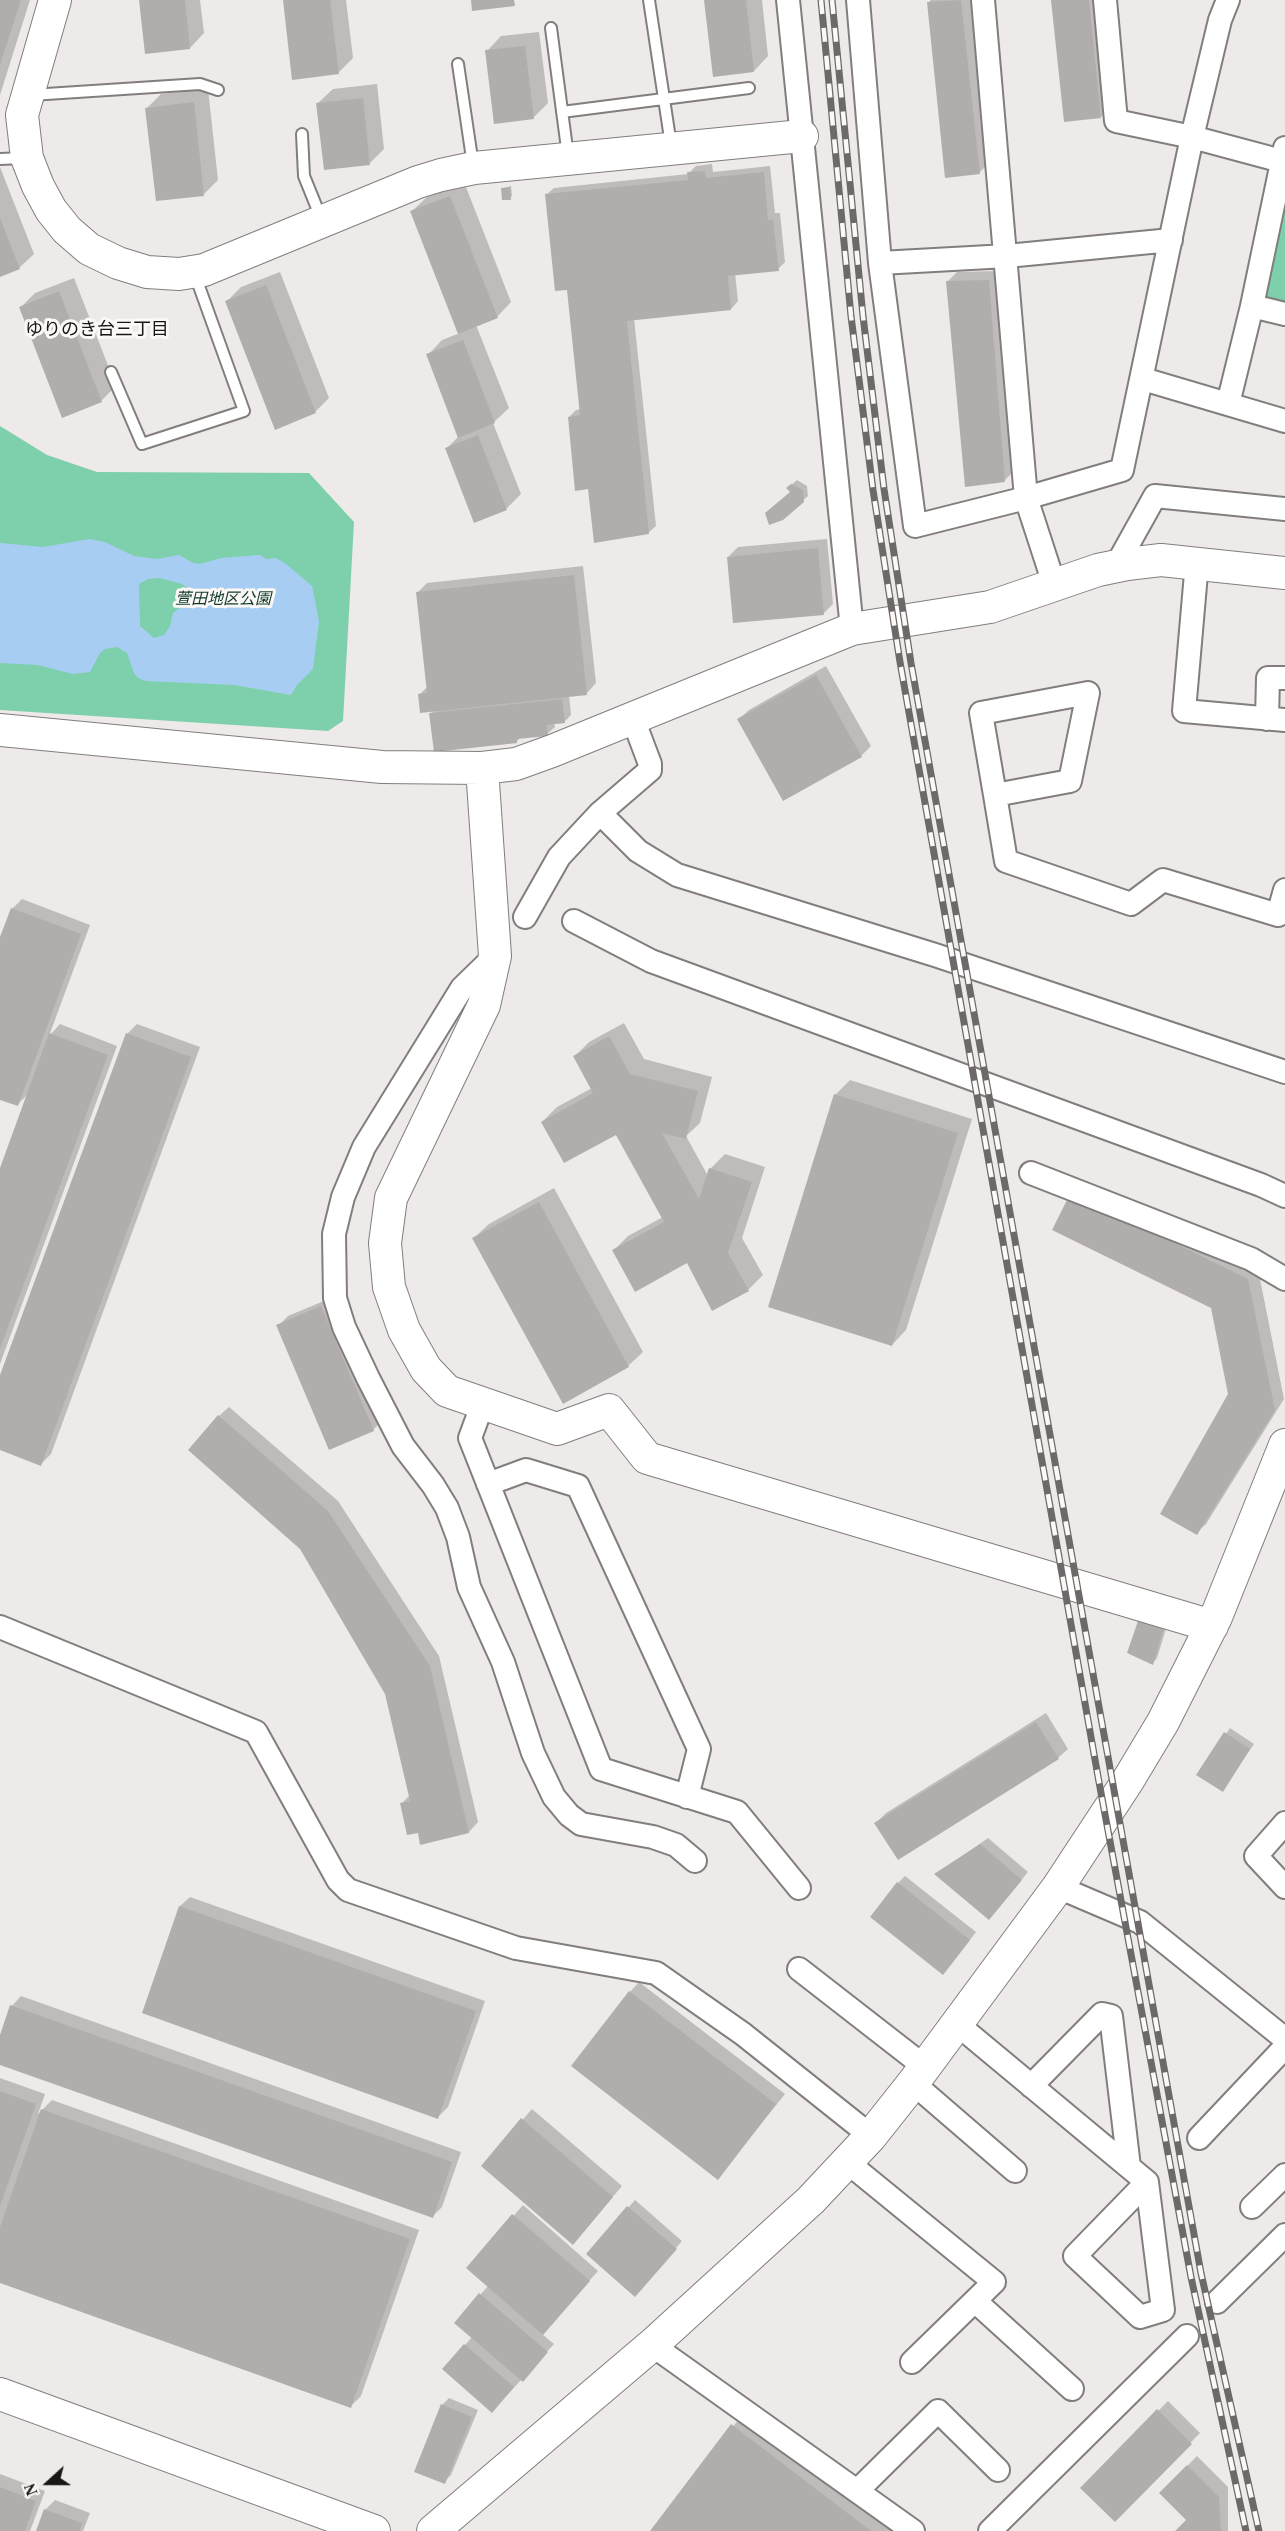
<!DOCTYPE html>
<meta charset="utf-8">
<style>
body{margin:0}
#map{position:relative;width:1285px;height:2531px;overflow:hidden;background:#eeeae9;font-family:Georgia,serif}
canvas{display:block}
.north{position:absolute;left:18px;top:2453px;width:60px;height:60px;-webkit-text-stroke:4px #fbf8f6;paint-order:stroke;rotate:249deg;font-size:16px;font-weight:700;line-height:24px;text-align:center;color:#181716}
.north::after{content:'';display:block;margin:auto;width:21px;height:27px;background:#181716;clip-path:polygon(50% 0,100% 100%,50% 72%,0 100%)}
</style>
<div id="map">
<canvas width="1285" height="2531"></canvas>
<div class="north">N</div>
</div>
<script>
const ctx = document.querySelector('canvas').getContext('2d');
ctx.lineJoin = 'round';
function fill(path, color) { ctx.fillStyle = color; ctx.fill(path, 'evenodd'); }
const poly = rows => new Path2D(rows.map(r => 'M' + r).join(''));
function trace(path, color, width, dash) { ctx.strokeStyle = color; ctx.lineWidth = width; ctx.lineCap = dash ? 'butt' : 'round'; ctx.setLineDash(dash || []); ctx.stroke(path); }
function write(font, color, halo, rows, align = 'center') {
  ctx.font = font + ' Georgia,"Noto Sans JP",serif'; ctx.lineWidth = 6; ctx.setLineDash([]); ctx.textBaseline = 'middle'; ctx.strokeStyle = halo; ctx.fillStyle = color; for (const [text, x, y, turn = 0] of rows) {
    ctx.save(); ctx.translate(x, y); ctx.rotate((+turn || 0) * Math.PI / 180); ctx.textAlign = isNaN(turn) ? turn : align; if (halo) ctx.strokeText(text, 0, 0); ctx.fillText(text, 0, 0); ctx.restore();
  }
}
const green = poly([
 [1285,174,1285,306,1267,302,1262,295],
 [0,426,47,455,97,472,309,473,354,522,343,721,328,731,0,710]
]);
const water = poly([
 [89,539,105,542,134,556,157,559,179,555,193,563,200,564,221,558,260,555,266,559,276,558,286,564,312,586,319,621,313,669,297,685,291,695,234,685,146,681,138,678,134,673,127,653,117,647,105,649,100,653,90,672,73,674,38,665,0,663,0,543,43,547],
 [159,578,182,584,186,587,190,600,173,613,170,626,164,635,154,638,140,626,139,584,148,579]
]);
const shadow = poly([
 [0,0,30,0,0,95],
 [140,0,200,0,204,33,190,48],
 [285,0,346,0,353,58,338,73],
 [706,0,762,0,768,56,754,71],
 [931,0,972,0,989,163,979,173,929,2],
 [1053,0,1099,0,1110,107,1101,117],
 [539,32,548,103,533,118,487,51,501,36],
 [377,84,384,149,370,163,318,103,333,89],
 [208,89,218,180,204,194,147,108,161,94],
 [712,164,713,172,770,166,775,213,780,213,785,262,778,269,735,273,738,301,731,309,634,318,656,526,648,533,589,488,569,417,576,410,581,409,569,288,546,195,554,188,688,174,696,166],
 [0,167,34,254,19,268,0,276],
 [464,182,511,302,497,317,476,325,509,408,493,423,521,494,507,508,475,521,447,448,459,436,428,355,442,340,460,333,412,211,427,197],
 [511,186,512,196,510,198,502,189],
 [998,271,1014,471,1004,481,947,282,957,272],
 [280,272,329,398,315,412,226,302,241,287],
 [74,278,116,386,101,401,63,416,21,307,35,293],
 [797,480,807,486,808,496,803,500,788,488],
 [827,539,833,604,824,613,728,557,738,547],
 [583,566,596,683,587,693,569,695,571,715,564,722,554,723,555,727,547,734,521,737,516,742,431,714,435,710,420,694,428,686,417,593,427,583],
 [826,666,871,746,861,756,739,719,749,710],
 [22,899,90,925,49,1036,60,1024,117,1046,0,1364,0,1172,29,1093,17,1105,0,1098,0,941,12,909],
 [624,1023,644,1059,712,1077,700,1123,686,1136,708,1176,710,1169,725,1154,765,1167,742,1238,763,1275,748,1290,687,1261,614,1250,628,1236,663,1217,616,1133,542,1122,557,1107,592,1088,575,1056,589,1042],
 [137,1024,200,1047,51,1454,41,1464,0,1449,0,1379,127,1034],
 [850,1080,972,1119,906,1330,892,1345,835,1095],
 [554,1188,643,1352,628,1366,474,1238,489,1224],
 [1072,1193,1258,1269,1284,1399,1206,1524,1196,1533,1230,1394,1213,1307],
 [331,1298,383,1420,373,1430,278,1326,288,1316],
 [229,1407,338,1501,439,1656,478,1822,469,1832,419,1831,401,1804,410,1795,387,1693,301,1548,219,1416],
 [1146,1612,1169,1619,1157,1658,1153,1663],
 [1046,1713,1068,1749,1058,1758,876,1823,886,1813],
 [1230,1728,1254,1744,1223,1790,1198,1775],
 [988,1838,1028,1872,996,1911,937,1874],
 [905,1876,976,1932,950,1966,898,1883],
 [190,1897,485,2001,448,2107,438,2117,143,2012,180,1906],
 [639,1982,785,2094,718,2178,630,1992],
 [21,1996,461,2152,442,2207,432,2217,0,2063,0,2039,12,2006],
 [0,2078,45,2094,38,2114,52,2100,419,2230,361,2396,351,2406,0,2281],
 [532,2109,622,2186,582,2233,483,2165],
 [635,2200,682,2241,642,2288,588,2254],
 [523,2205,598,2271,542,2334,554,2344,499,2404,465,2345,472,2337,456,2323,488,2286,468,2268],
 [449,2398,478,2410,451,2475,444,2482,442,2405],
 [1168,2401,1200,2433,1115,2520,1082,2488],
 [742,2415,893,2531,652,2531],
 [1197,2456,1228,2487,1228,2531,1177,2531,1188,2520,1161,2493],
 [0,2474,45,2491,30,2531,0,2531],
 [55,2500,90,2513,83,2531,37,2531,46,2509]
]);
const building = poly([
 [0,0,21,0,0,65],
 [139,0,185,0,190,49,145,54],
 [283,0,330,0,339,74,292,80],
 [471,0,514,0,515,6,472,11],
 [704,0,746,0,754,72,713,77],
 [961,0,980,174,945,178,927,2],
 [1051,0,1089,0,1101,118,1064,122],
 [525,46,534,119,494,124,485,50],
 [363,98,370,165,324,170,316,103],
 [194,102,204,196,156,201,145,108],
 [705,171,706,178,764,172,768,220,773,219,779,271,728,276,731,310,627,321,649,534,594,543,588,489,575,491,568,417,580,415,567,290,555,291,545,194,688,180,687,172],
 [510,187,511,200,502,200,501,188],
 [450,196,498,318,458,334,410,211],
 [0,218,20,269,0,277],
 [989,280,1005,482,965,487,946,281],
 [266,285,316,413,275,430,225,301],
 [59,291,102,402,62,418,19,307],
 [463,340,495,423,458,438,426,354],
 [478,435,507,510,474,523,445,448],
 [791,484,803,490,804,502,783,520,769,525,765,513,790,492,786,488],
 [818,548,824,615,733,623,727,557],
 [574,575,587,695,420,713,418,694,427,693,416,592],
 [816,675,862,757,783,801,737,719],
 [562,699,565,723,547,725,548,736,517,739,517,743,434,752,429,713],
 [11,908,81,934,18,1106,0,1100,0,937],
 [49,1033,108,1055,0,1349,0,1168],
 [126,1033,191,1057,41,1466,0,1450,0,1375],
 [609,1036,630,1074,698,1091,686,1139,662,1133,699,1199,709,1168,752,1182,728,1253,749,1291,712,1311,687,1263,635,1292,612,1250,664,1222,616,1135,564,1163,541,1122,593,1093,573,1056],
 [834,1094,958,1133,892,1346,768,1307],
 [1071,1192,1248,1279,1275,1410,1197,1535,1160,1514,1228,1394,1211,1308,1052,1230],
 [539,1202,629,1367,563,1404,472,1238],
 [321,1306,374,1431,329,1450,276,1325],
 [218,1415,328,1511,430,1666,469,1833,420,1845,418,1833,407,1835,400,1803,410,1801,385,1694,300,1549,188,1450],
 [1140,1615,1165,1624,1153,1665,1127,1653],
 [1036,1722,1059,1759,898,1860,874,1823],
 [1224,1732,1250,1749,1223,1792,1196,1775],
 [980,1844,1022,1880,989,1920,934,1874],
 [897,1882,970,1940,943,1975,870,1917],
 [179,1906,476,2011,438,2119,142,2013],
 [629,1991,776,2104,718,2180,571,2066],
 [10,2005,452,2162,433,2218,0,2065,0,2035],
 [0,2091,36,2104,0,2206],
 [41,2109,410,2239,351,2408,0,2283,0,2227],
 [521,2118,613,2197,573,2245,481,2166],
 [627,2206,677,2249,635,2297,586,2254],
 [512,2214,590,2281,543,2335,466,2268],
 [479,2293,548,2352,523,2382,454,2323],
 [464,2344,514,2387,492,2413,442,2369],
 [441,2404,472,2417,445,2484,414,2472],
 [1157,2409,1192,2444,1115,2522,1080,2488],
 [731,2424,871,2531,650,2531],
 [1187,2465,1219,2497,1221,2531,1175,2531,1186,2520,1159,2493],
 [0,2487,36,2501,25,2531,0,2531],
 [44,2509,82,2523,79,2531,36,2531]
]);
const lane = poly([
 [649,0,671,145],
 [551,28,568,156],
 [458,64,473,165],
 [31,95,200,84,218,90],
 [562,112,749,88],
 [302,134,304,176,321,218],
 [0,159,24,158],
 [111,372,142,444,244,411,195,275]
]);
const street = poly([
 [788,0,852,629],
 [858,0,880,263,915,526,1026,498,1122,470,1192,137,1220,20,1228,0],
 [983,0,1026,498,1055,587],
 [1105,0,1116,121,1192,137,1285,162],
 [1285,148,1252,306,1285,314],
 [880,263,1007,256,1171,240],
 [1143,379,1285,421],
 [1228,404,1252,306],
 [1197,562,1184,711,1285,720],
 [1116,566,1155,496,1285,509],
 [1267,719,1268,678,1285,678],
 [995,795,1070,781,1088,693,981,713,995,795,1006,861,1131,904,1163,880,1278,915,1285,890],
 [600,813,638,851,677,875,935,955,1285,1072],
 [525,917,559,857,600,813,650,770,650,764,633,719],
 [574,921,651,961,1261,1185,1285,1196],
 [495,956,462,988,364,1147,343,1197,334,1234,335,1298,344,1327,368,1378,403,1446,433,1485,447,1508,458,1537,469,1587,503,1662,533,1753,554,1797,569,1815,581,1824,653,1837,676,1845,695,1861],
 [1031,1173,1251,1259,1285,1279],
 [483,1403,470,1438,601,1769,737,1812,799,1888],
 [488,1484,526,1470,578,1486,699,1749,687,1797],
 [0,1627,256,1732,338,1880,348,1890,516,1948,656,1973,743,2034,871,2136],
 [1285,1823,1256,1856,1285,1887],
 [1058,1887,1140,1922,1285,2039],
 [799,1969,925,2067],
 [957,2024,1147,2182,1075,2256,1140,2317,1163,2310,1147,2182],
 [913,2083,1015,2171],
 [1031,2086,1102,2014,1111,2016,1129,2167],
 [1199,2138,1285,2047],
 [847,2162,994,2282,912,2362],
 [1252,2207,1285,2175],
 [975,2301,1072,2389],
 [1217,2302,1285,2235],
 [652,2345,913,2531],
 [857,2491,938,2411,998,2470],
 [990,2531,1187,2336]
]);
const secondary = poly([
 [55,0,22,115,27,158,38,186,51,210,67,230,89,249,118,263,147,272,179,274,204,270,418,182,441,175,474,168,802,136],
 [0,730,382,767,482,768,516,764,552,751,852,629,990,607,1098,570,1127,564,1161,560,1285,573],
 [482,768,495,956,484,1005,391,1198,385,1243,389,1287,404,1330,426,1369,447,1391,557,1429,609,1410,647,1458,1212,1626],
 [0,2394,374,2531],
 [433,2531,652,2345,811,2200,871,2136,913,2083,1058,1887,1127,1782,1163,1722,1216,1617,1285,1445]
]);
const rail = poly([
 [821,0,851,316,873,490,900,662,1099,1782,1191,2277,1246,2531],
 [832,0,863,316,884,489,911,663,1201,2273,1259,2531]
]);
const parkNames = [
 ["萱田地区公園",223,598]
];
const neighbourhoodNames = [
 ["ゆりのき台三丁目",97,328]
];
fill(green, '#7dd0ab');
fill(water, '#a7cef2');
fill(shadow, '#0003');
fill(building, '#b1adac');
trace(lane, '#817e7c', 14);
trace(street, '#817e7c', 26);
trace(secondary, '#817e7c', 34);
trace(lane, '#fff', 10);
trace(street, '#fff', 22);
trace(secondary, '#fff', 32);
trace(rail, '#6c6968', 7);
trace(rail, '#fbf8f6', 4.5, [14]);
write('italic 16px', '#0f3a29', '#fbf8f6', parkNames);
write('18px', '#181716', '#fbf8f6', neighbourhoodNames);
</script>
